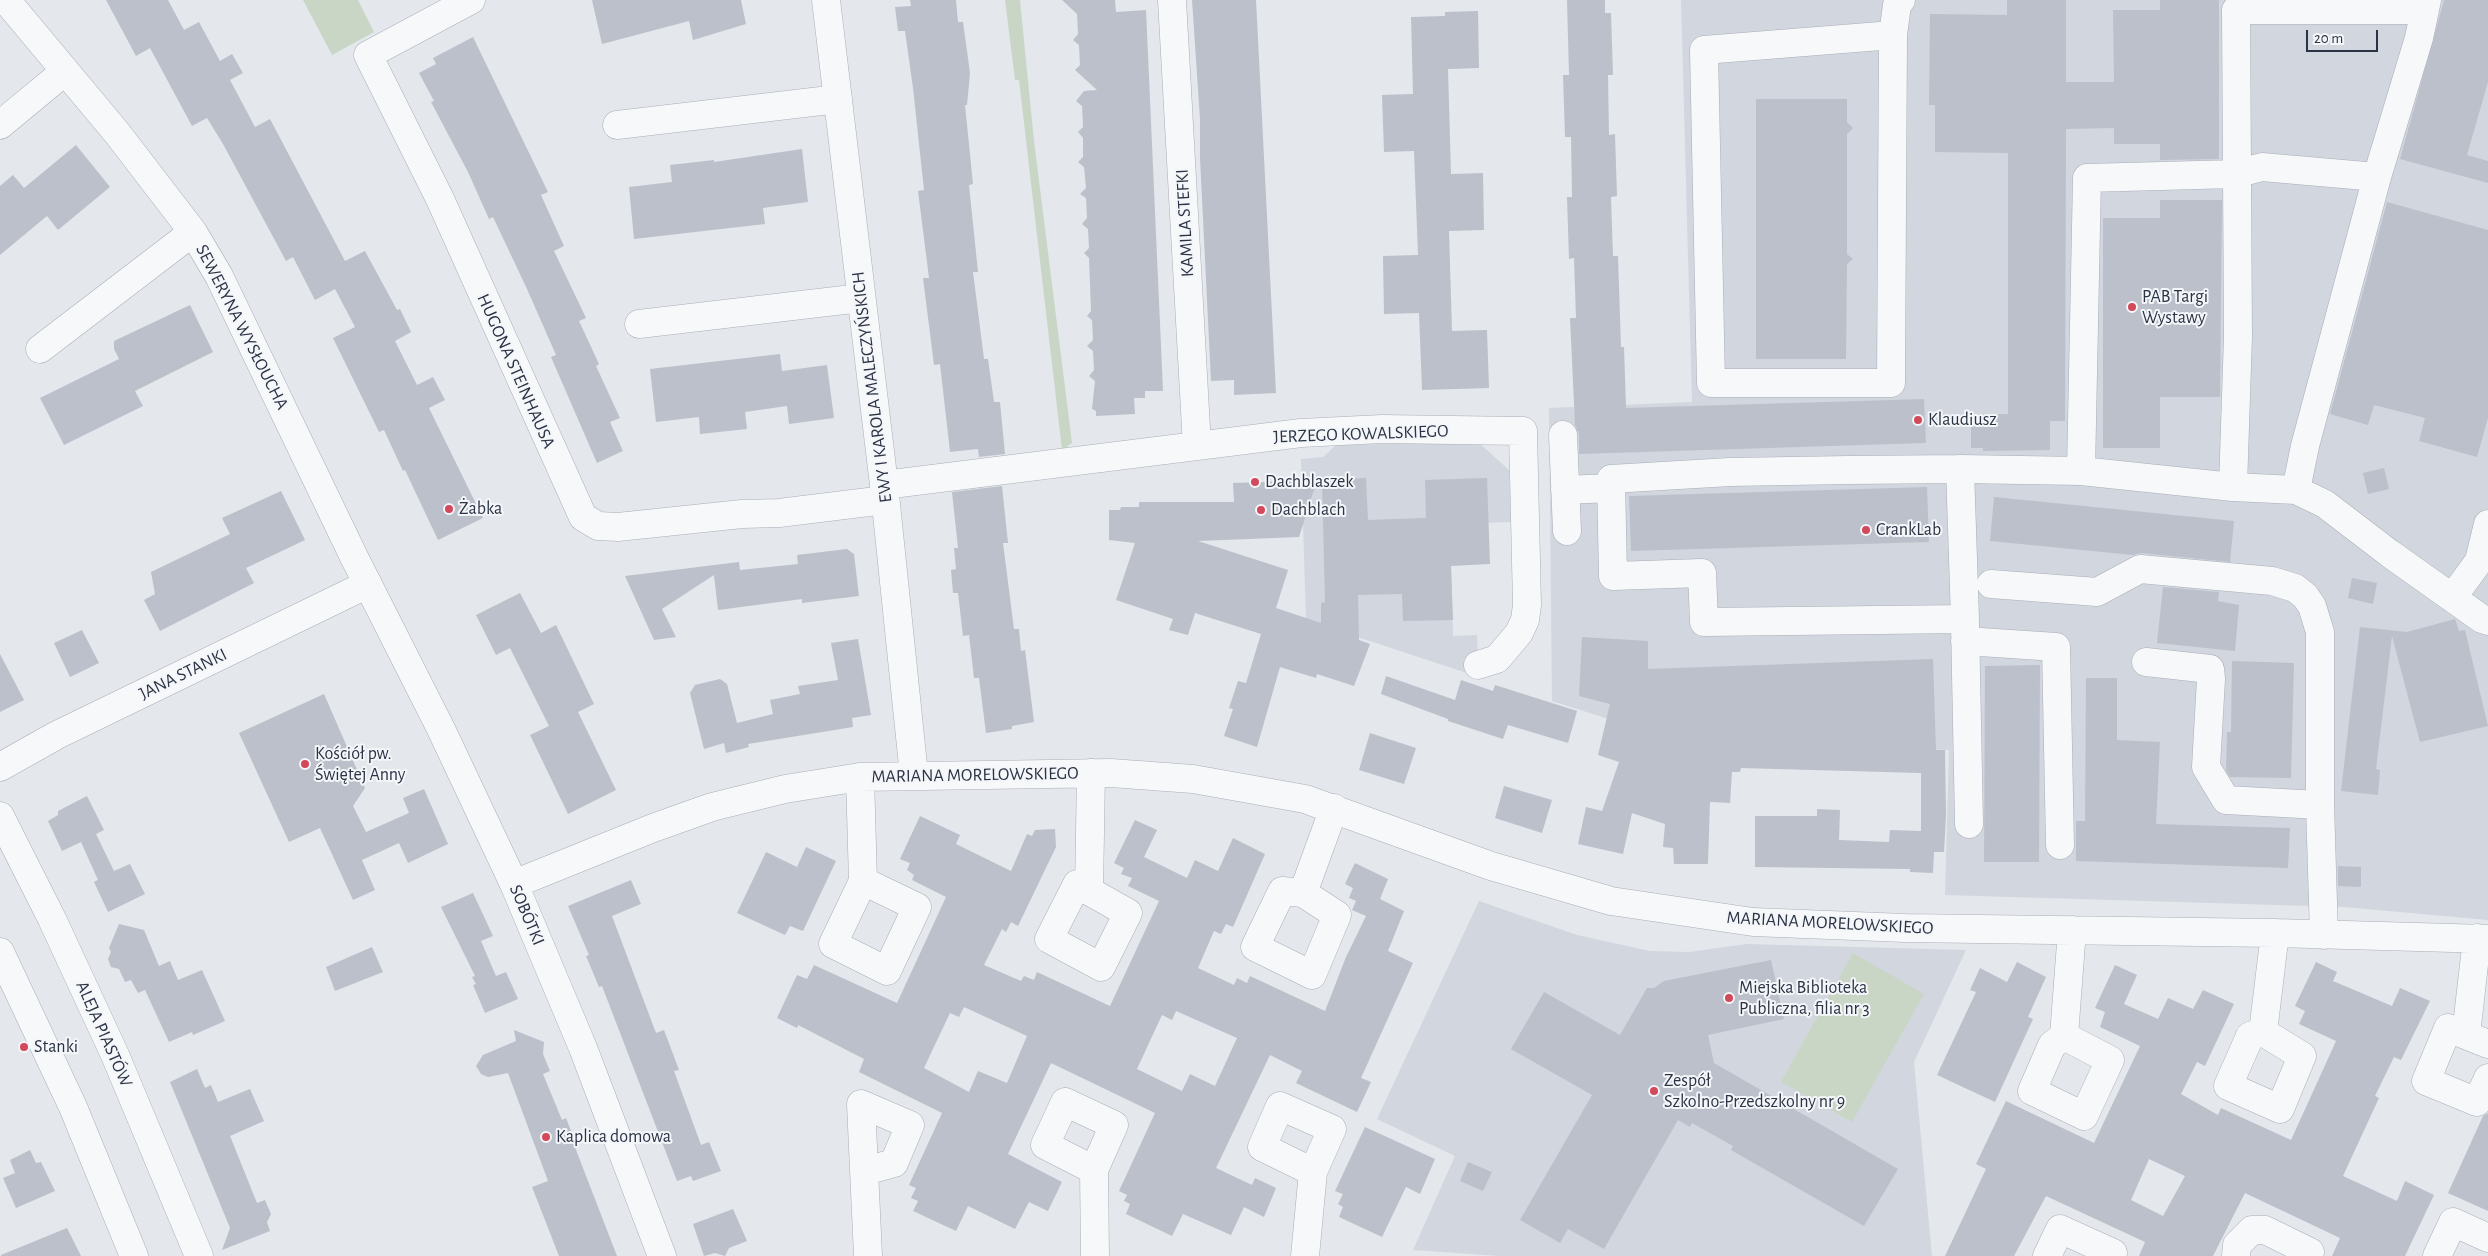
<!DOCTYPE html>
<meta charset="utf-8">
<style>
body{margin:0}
#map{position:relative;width:2488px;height:1256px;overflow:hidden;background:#e4e7ec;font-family:"Alegreya Sans",sans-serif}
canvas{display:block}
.scale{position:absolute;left:2306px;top:30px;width:72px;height:22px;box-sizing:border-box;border:2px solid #2b3445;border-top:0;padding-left:6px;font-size:15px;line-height:18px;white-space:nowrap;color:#2b3445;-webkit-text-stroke:4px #f4f6f9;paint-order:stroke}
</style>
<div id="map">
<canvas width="2488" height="1256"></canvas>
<div class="scale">20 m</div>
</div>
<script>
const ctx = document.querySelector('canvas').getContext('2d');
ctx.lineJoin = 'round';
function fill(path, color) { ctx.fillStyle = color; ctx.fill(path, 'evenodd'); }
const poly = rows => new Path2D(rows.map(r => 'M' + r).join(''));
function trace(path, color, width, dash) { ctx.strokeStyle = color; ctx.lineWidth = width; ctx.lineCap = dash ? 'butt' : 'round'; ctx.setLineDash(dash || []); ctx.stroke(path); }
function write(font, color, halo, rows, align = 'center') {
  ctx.font = font + ' "Alegreya Sans",sans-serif'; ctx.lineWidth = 4; ctx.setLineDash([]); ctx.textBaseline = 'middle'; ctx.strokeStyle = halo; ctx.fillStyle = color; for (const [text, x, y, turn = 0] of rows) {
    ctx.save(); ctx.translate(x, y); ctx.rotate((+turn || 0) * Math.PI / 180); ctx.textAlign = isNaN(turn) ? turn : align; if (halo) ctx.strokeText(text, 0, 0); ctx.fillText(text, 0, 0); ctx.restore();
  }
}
const built = poly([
 [1681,0,2488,0,2488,920,2344,907,1945,895,1949,750,1672,739,1552,701,1549,408,1692,402],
 [1478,442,1509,470,1511,522,1450,524,1453,636,1477,635,1479,677,1306,620,1301,459,1323,457,1336,445],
 [1479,901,1577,935,1650,951,1689,952,1747,944,1966,950,1914,1062,1932,1256,1500,1256,1413,1250,1455,1156,1377,1119]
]);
const green = poly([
 [303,0,358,0,374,32,332,55],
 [1005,0,1020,0,1034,141,1072,443,1062,450,1019,80,1015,80],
 [1853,953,1924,994,1852,1122,1781,1082]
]);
const building = poly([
 [106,0,168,0,184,30,199,22,220,61,232,54,243,73,230,80,255,127,270,119,345,261,365,251,397,310,400,309,411,332,395,341,417,385,433,377,445,400,429,408,483,518,438,540,405,470,403,471,384,430,379,432,333,338,355,327,335,289,315,300,293,257,286,261,223,144,207,118,192,126,150,48,136,56],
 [592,0,741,0,746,24,693,40,689,21,602,44],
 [910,0,956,0,958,22,963,22,970,73,967,105,965,105,973,184,969,185,978,272,973,272,984,359,988,359,994,402,1000,402,1005,454,979,457,978,449,950,452,940,364,934,365,923,278,929,278,918,191,924,190,913,88,905,31,898,31,895,7,911,6],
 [1062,0,1115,0,1116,12,1146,10,1163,391,1145,391,1145,398,1134,398,1135,414,1096,416,1096,411,1092,409,1095,381,1089,376,1094,370,1093,351,1087,346,1093,340,1092,320,1087,316,1091,311,1089,258,1084,253,1089,248,1088,229,1082,224,1087,218,1086,198,1080,194,1086,188,1084,167,1078,162,1083,157,1083,138,1078,132,1083,127,1082,106,1076,101,1084,91,1097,90,1075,70,1080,65,1079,45,1073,40,1078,34,1077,14],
 [1192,0,1256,0,1276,393,1234,395,1234,380,1211,381,1200,158,1200,119],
 [1567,0,1605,0,1605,13,1611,13,1613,75,1608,75,1609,135,1615,134,1617,196,1611,197,1613,256,1618,256,1621,347,1624,347,1626,408,1924,399,1926,443,1579,454,1579,434,1575,425,1570,318,1576,318,1574,258,1569,259,1567,197,1572,197,1571,137,1565,137,1563,75,1569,75],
 [2007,0,2066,0,2066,82,2114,82,2113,10,2160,10,2160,0,2219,0,2219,159,2160,160,2160,144,2114,144,2114,128,2066,129,2065,421,2050,421,2050,450,1983,451,1983,448,1971,448,1971,421,1978,414,2008,414,2008,153,1935,152,1935,105,1929,105,1930,14,2007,15],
 [2444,0,2488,0,2488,82,2467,155,2488,161,2488,183,2400,159],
 [1478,11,1479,68,1448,69,1451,174,1483,173,1484,230,1449,231,1452,331,1487,330,1489,388,1422,390,1419,313,1384,314,1383,256,1418,255,1414,151,1384,152,1382,95,1413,94,1411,17,1445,16,1445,12],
 [473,37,548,192,541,195,564,246,554,251,586,318,579,321,599,364,596,366,620,418,610,422,623,451,597,463,551,357,556,355,527,289,493,217,489,219,468,172,431,102,434,101,419,73,436,64,433,58],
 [1756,99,1847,99,1847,122,1853,128,1847,134,1847,254,1853,259,1847,264,1846,359,1756,359],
 [76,145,110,187,58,230,47,216,0,255,0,186,13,175,24,188],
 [802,149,808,202,763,208,765,224,634,239,629,187,672,182,670,165,714,160,714,162],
 [2160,200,2222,200,2220,397,2160,397,2160,448,2103,448,2103,218,2160,218],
 [2387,202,2488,230,2488,418,2477,457,2419,441,2425,418,2374,405,2368,425,2330,414],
 [190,305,213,352,135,391,143,406,64,445,40,398,119,359,114,349,114,341],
 [780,354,782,371,827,365,834,418,789,424,787,406,745,412,747,429,700,434,699,417,656,422,650,369],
 [2384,468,2389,489,2368,494,2363,473],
 [1366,478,1368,520,1426,518,1425,480,1487,478,1490,564,1451,566,1453,620,1403,621,1402,594,1358,595,1359,640,1370,644,1354,686,1317,674,1316,678,1280,667,1257,747,1224,736,1233,709,1229,708,1238,681,1246,683,1261,634,1195,613,1188,635,1169,630,1173,619,1116,600,1135,543,1109,540,1109,510,1120,510,1121,507,1139,507,1139,502,1234,502,1233,483,1317,480,1299,537,1198,541,1288,570,1276,608,1321,623,1321,603,1325,602,1322,480],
 [1002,486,1008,543,1003,543,1014,629,1019,629,1021,651,1025,650,1034,722,1012,726,1012,729,986,733,979,678,974,678,969,635,963,636,958,593,953,593,951,570,956,569,954,548,958,548,952,492],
 [1927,487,1929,542,1631,551,1629,496],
 [281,491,305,540,246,568,254,583,160,631,144,600,155,594,151,572,230,534,222,518],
 [1994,497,2234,521,2230,562,2141,553,2133,555,1990,541],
 [847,549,854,554,859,596,802,603,802,599,718,610,714,575,662,609,676,637,654,640,625,576,739,562,740,570,798,564,797,555],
 [2352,578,2377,583,2373,604,2348,598],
 [2163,587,2219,592,2218,601,2239,605,2235,651,2157,643],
 [520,593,541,633,556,625,594,704,578,712,616,790,568,814,530,735,549,726,510,648,496,655,476,615],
 [2455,619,2459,631,2465,630,2488,726,2420,742,2392,636,2376,769,2380,770,2378,795,2341,791,2360,627,2407,632],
 [82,630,99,663,70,677,54,643],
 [1582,637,1648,641,1648,669,1933,659,1936,750,1945,750,1946,815,1944,852,1934,852,1933,873,1910,872,1910,869,1755,867,1755,816,1817,816,1817,809,1840,810,1839,840,1889,842,1890,830,1921,831,1921,773,1741,768,1740,772,1732,772,1730,803,1710,802,1708,864,1674,864,1673,848,1663,847,1665,824,1632,813,1623,854,1578,844,1586,807,1602,811,1619,762,1598,755,1610,704,1579,696],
 [858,639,871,715,852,718,853,727,748,744,749,747,726,753,724,743,704,749,690,693,695,685,720,679,727,684,737,723,773,714,770,700,800,694,798,686,838,680,831,643],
 [0,654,24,700,0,712],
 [2232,661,2294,663,2291,778,2230,777,2226,771,2227,732,2231,732],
 [2040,665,2039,862,1984,862,1985,666],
 [1386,676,1455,700,1461,680,1493,691,1495,685,1577,711,1568,743,1508,725,1503,739,1448,721,1448,719,1381,694],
 [2086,678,2117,678,2117,740,2160,742,2156,824,2290,828,2288,868,2076,861,2076,821,2085,821],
 [324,694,365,788,353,806,366,832,409,813,403,798,424,789,448,844,408,863,399,843,362,860,375,890,353,900,320,828,289,842,239,733],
 [1370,733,1416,748,1404,784,1359,770],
 [1504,786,1552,800,1542,833,1495,818],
 [87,796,104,830,96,834,114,871,130,864,145,894,108,912,94,882,98,880,81,842,62,851,48,821,58,815,58,811],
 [920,816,960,835,956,844,1011,871,1027,834,1032,836,1035,830,1055,829,1056,847,1018,926,1011,922,1006,932,1002,929,984,965,1021,981,1024,976,1034,980,1037,972,1110,1006,1159,901,1128,886,1132,878,1121,874,1124,868,1114,863,1135,820,1157,830,1144,857,1187,878,1195,860,1218,871,1233,838,1265,854,1233,927,1226,924,1221,934,1214,931,1198,968,1234,985,1237,978,1247,983,1250,976,1325,1011,1346,957,1366,916,1352,910,1356,901,1349,898,1353,888,1345,884,1350,873,1355,863,1388,879,1380,899,1404,911,1388,951,1413,963,1361,1078,1371,1082,1357,1112,1296,1083,1302,1071,1270,1055,1216,1168,1252,1185,1255,1178,1276,1188,1264,1217,1244,1207,1231,1235,1183,1214,1172,1236,1126,1214,1130,1204,1124,1201,1127,1195,1119,1191,1155,1113,1051,1063,1008,1154,1062,1182,1048,1211,1029,1202,1015,1229,968,1206,956,1231,913,1211,918,1201,911,1198,916,1188,909,1185,942,1113,859,1072,864,1059,798,1025,797,1028,777,1018,797,975,807,979,814,965,897,1003,946,897,912,880,914,875,907,870,910,863,900,859],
 [964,1007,1027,1036,1007,1083,978,1071,969,1092,924,1068,950,1013,959,1017],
 [1176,1011,1237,1038,1215,1086,1190,1074,1182,1091,1137,1069,1162,1015,1172,1020],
 [806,847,836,861,803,931,790,926,785,935,737,913,766,852,797,867],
 [2338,866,2361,867,2361,887,2338,886],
 [631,880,641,904,612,916,656,1033,664,1030,679,1070,674,1071,701,1145,709,1142,721,1171,693,1181,691,1176,677,1181,602,986,599,987,586,956,589,955,568,906],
 [473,893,493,936,481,941,496,976,506,972,518,999,485,1013,473,985,476,984,472,977,475,976,441,907],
 [119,924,144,930,159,966,170,961,178,980,202,970,225,1021,193,1035,192,1032,169,1042,145,990,138,993,131,980,125,982,119,969,111,967,108,959,111,952,109,948],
 [372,947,383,972,335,991,326,967],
 [1771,960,1784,1019,1708,1035,1714,1063,1898,1169,1864,1226,1731,1150,1733,1146,1692,1123,1690,1127,1678,1120,1604,1249,1568,1229,1560,1243,1520,1220,1592,1095,1511,1049,1544,992,1620,1035,1647,988,1654,988,1664,981],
 [2017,962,2046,977,2028,1017,2033,1019,1995,1102,1937,1075,1976,992,1970,990,1980,968,2007,982],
 [2316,962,2337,972,2333,981,2392,1006,2400,988,2430,1001,2401,1060,2394,1057,2375,1096,2379,1098,2343,1176,2397,1201,2405,1181,2434,1195,2405,1256,2332,1256,2340,1238,2245,1193,2213,1256,2139,1256,2145,1242,2046,1196,2014,1256,1945,1256,1986,1169,1976,1164,2006,1101,2094,1143,2140,1046,2100,1027,2105,1012,2095,1008,2115,965,2137,975,2124,1004,2158,1019,2168,998,2193,1009,2203,990,2234,1004,2205,1066,2197,1062,2181,1094,2218,1115,2221,1108,2291,1140,2336,1041,2299,1024,2305,1011,2295,1006],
 [2149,1159,2185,1176,2163,1216,2131,1200],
 [514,1030,544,1042,543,1054,550,1071,543,1074,562,1120,566,1118,573,1136,571,1137,617,1256,559,1256,532,1187,548,1181,508,1073,488,1077,481,1074,476,1066,483,1055,516,1041],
 [197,1069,205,1088,211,1085,218,1102,250,1089,264,1121,230,1136,257,1203,265,1200,271,1214,267,1222,270,1231,222,1250,230,1228,170,1082],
 [2488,1113,2488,1211,2448,1193,2483,1116],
 [1365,1127,1435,1159,1420,1194,1406,1187,1382,1237,1339,1217,1343,1207,1338,1204,1343,1194,1335,1191],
 [30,1150,36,1163,41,1162,55,1191,16,1208,3,1178,15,1173,10,1160],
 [1468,1162,1492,1172,1483,1191,1460,1181],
 [733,1209,747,1241,729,1248,725,1256,715,1253,704,1256,693,1224],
 [67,1228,81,1256,1,1256,1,1255]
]);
const minor = poly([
 [6,0,117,133,193,232,219,276,354,557,441,729,514,884,583,1048,662,1256],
 [471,0,368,55,440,199,583,517,598,526,618,527,742,514,779,513,885,500],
 [826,0,884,485,914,775],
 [1172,0,1197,446],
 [1893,35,1891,383,1711,383,1704,50,1893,35,1897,5,1901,0],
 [0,125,64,72],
 [617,125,838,99],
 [639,324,861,298],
 [40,349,193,232],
 [1563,435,1567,531],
 [1960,469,1965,619,1704,622,1702,573,1613,576,1611,479,1730,472,1849,470,1960,469,2081,471,2233,487,2296,490,2325,504,2389,553,2482,619,2488,621],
 [2081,471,2087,178,2235,174,2262,167,2377,177],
 [884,485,1301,433,1382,429,1523,431,1527,605,1525,620,1519,633,1497,659,1478,665],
 [2233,487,2238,336,2236,10,2425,10],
 [1565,490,1611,488],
 [2296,490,2305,446,2377,177,2419,38,2427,0],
 [1991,584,2097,592,2140,569,2272,581,2295,588,2305,596,2312,606,2320,632,2320,805,2324,935],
 [2452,598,2479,561,2488,524],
 [1965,623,1969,824],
 [1965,641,2056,647,2060,845],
 [2146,662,2210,669,2211,679,2206,767,2226,800,2320,805],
 [0,767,57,735,368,584],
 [860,777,863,881,833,944,887,971,917,907,863,881],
 [0,816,52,919,115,1055,199,1256],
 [514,884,653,828,712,807,785,789,860,777,1111,773,1193,779,1305,799,1491,866,1611,901,1753,922,1905,928,2275,933,2488,939],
 [1089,891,1128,913,1101,967,1049,939,1077,884,1089,891,1091,773],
 [1303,893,1337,915,1312,975,1255,947,1282,891,1303,893,1334,808],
 [0,952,73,1107,134,1256],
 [2263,1032,2302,1056,2280,1109,2228,1086,2250,1036,2263,1032,2275,933],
 [2466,1035,2477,938],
 [2064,1036,2110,1060,2084,1116,2032,1091,2052,1045,2064,1036,2072,930],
 [2488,1044,2448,1028,2426,1081,2477,1102,2488,1078],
 [1065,1102,1114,1125,1094,1170,1045,1145,1065,1102],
 [1094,1170,1095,1256],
 [865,1171,894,1163,910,1125,861,1104,868,1256],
 [1305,1256,1313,1172,1332,1129,1280,1106,1262,1147,1313,1172],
 [2047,1256,2060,1229,2113,1253,2112,1256],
 [2236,1256,2237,1245,2252,1230,2265,1230,2310,1252,2308,1256],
 [2437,1256,2453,1222,2488,1238]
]);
const markers = [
 [2132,307,5,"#d1495b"],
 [1918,420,5,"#d1495b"],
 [1255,482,5,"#d1495b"],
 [449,509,5,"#d1495b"],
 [1261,510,5,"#d1495b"],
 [1866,530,5,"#d1495b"],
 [305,764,5,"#d1495b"],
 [1729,998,5,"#d1495b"],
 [24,1047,5,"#d1495b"],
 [1654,1091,5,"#d1495b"],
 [546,1137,5,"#d1495b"]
];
const streetNames = [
 ["KAMILA STEFKI",1185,223,-93],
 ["SEWERYNA WYSŁOUCHA",242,327,63],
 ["HUGONA STEINHAUSA",516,371,66],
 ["EWY I KAROLA MALECZYŃSKICH",872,387,-97],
 ["JERZEGO KOWALSKIEGO",1361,434,-2],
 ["JANA STANKI",183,674,-26],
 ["MARIANA MORELOWSKIEGO",975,775,-1],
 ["SOBÓTKI",527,915,67],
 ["MARIANA MORELOWSKIEGO",1830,923,3],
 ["ALEJA PIASTÓW",104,1034,66]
];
const poiNames = [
 ["PAB Targi",2142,297],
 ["Wystawy",2142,318],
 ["Klaudiusz",1928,420],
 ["Dachblaszek",1265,482],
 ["Żabka",459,509],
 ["Dachblach",1271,510],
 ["CrankLab",1876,530],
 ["Kościół pw.",315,754],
 ["Świętej Anny",315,775],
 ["Miejska Biblioteka",1739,988],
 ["Publiczna, filia nr 3",1739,1009],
 ["Stanki",34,1047],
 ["Zespół",1664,1081],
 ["Szkolno-Przedszkolny nr 9",1664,1102],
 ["Kaplica domowa",556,1137]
];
fill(built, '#d2d6de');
fill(green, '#c9d6c5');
fill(building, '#bbc0ca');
trace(minor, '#a9aeb7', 29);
trace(minor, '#f7f8fa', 28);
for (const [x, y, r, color] of markers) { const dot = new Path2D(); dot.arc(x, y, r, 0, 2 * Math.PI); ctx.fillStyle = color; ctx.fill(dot); trace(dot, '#f4f6f9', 2); }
write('18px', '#2b3445', '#f4f6f9', streetNames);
write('18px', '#2b3445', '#f4f6f9', poiNames, 'left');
</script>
